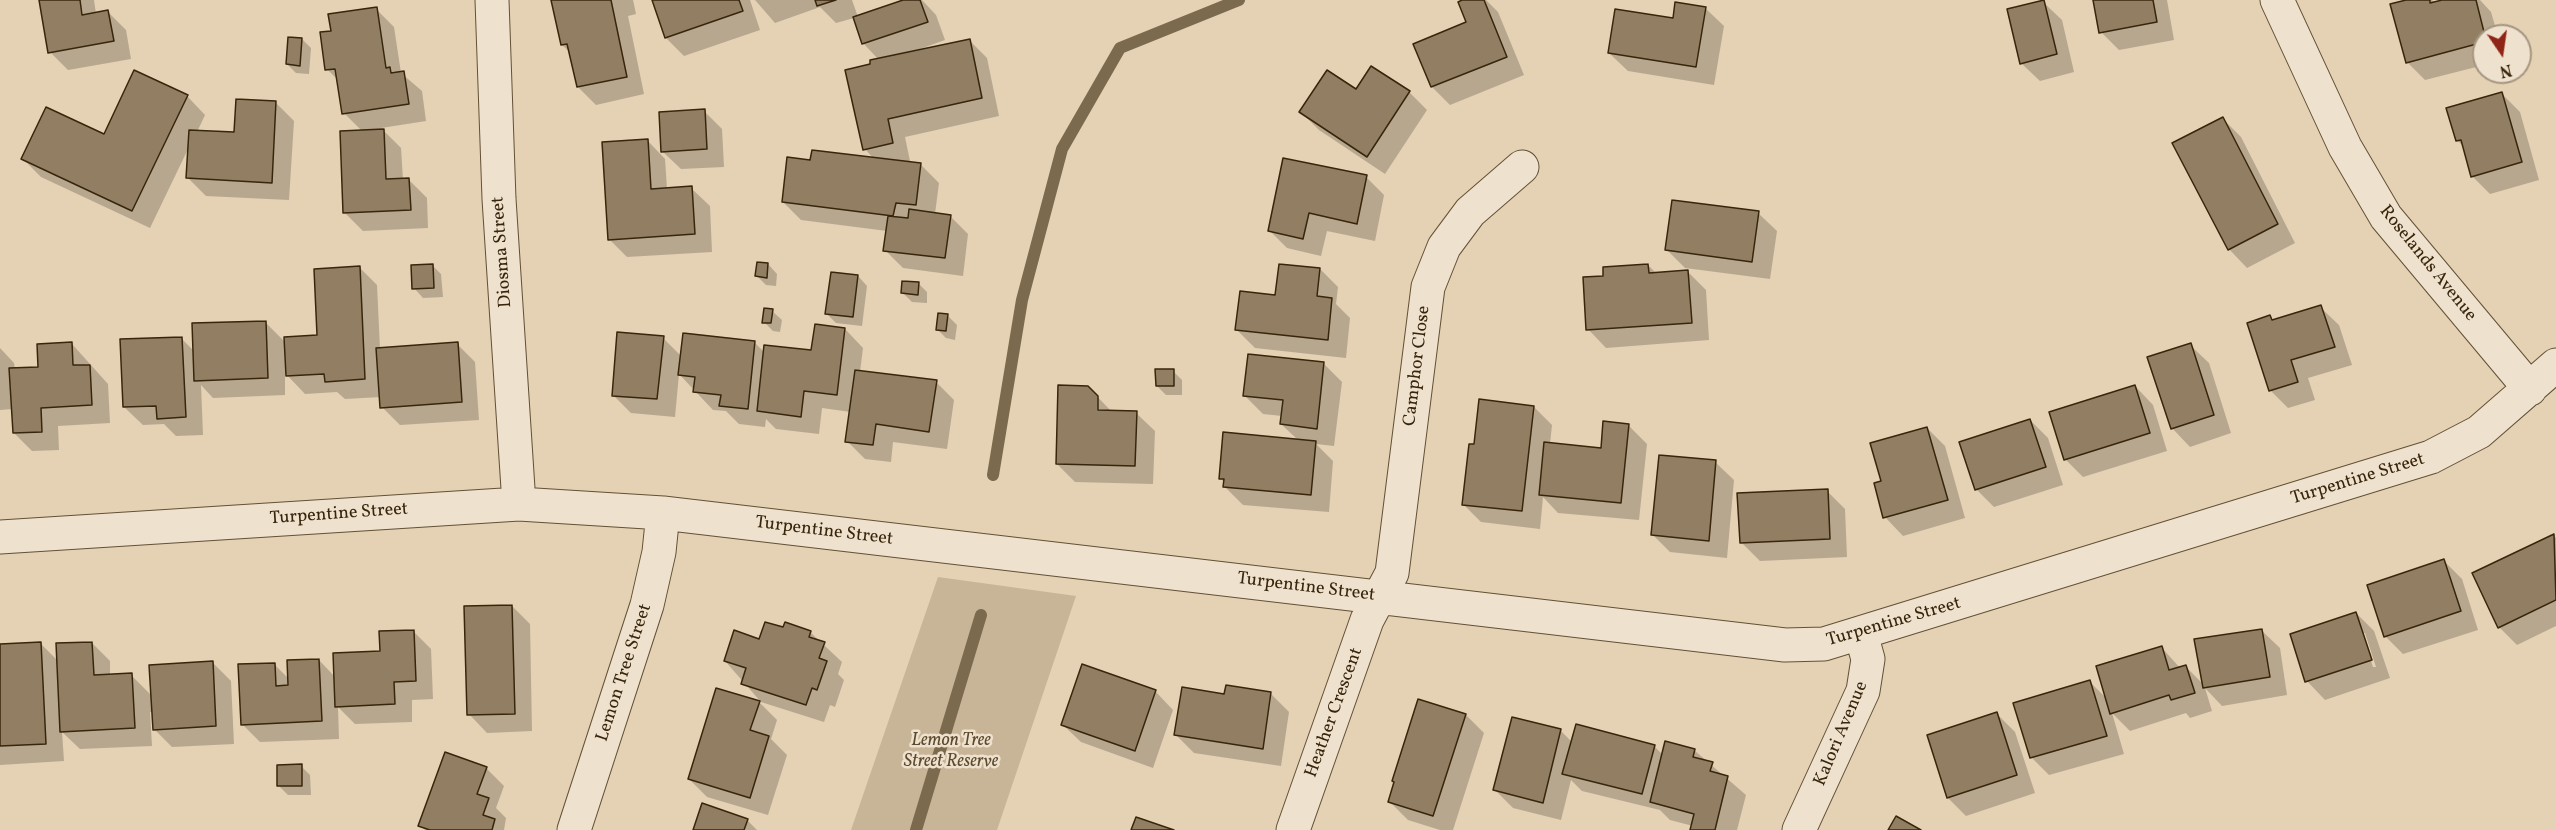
<!DOCTYPE html>
<style>
body{margin:0}
#map{position:relative;width:2556px;height:830px;overflow:hidden;background:#e5d1b3;font-family:Vollkorn,serif}
canvas{display:block}
.north{position:absolute;left:2472px;top:24px;width:60px;height:60px;box-sizing:border-box;background:#eee1ce;border:2px solid #a59680;border-radius:50%;rotate:167deg;font-size:16px;font-weight:700;line-height:24px;text-align:center;color:#38260c}
.north::after{content:'';display:block;margin:auto;width:21px;height:27px;background:#8f2418;clip-path:polygon(50% 0,100% 100%,50% 72%,0 100%)}
</style>
<div id="map">
<canvas width="2556" height="830"></canvas>
<div class="north">N</div>
</div>
<script>
const ctx = document.querySelector('canvas').getContext('2d');
ctx.lineJoin = 'round';
function fill(path, color) { ctx.fillStyle = color; ctx.fill(path, 'evenodd'); }
const poly = rows => new Path2D(rows.map(r => 'M' + r).join(''));
function trace(path, color, width, dash) { ctx.strokeStyle = color; ctx.lineWidth = width; ctx.lineCap = dash ? 'butt' : 'round'; ctx.setLineDash(dash || []); ctx.stroke(path); }
function write(font, color, halo, rows, align = 'center') {
  ctx.font = font + ' Vollkorn,serif'; ctx.lineWidth = 5; ctx.setLineDash([]); ctx.textBaseline = 'middle'; ctx.strokeStyle = halo; ctx.fillStyle = color; for (const [text, x, y, turn = 0] of rows) {
    ctx.save(); ctx.translate(x, y); ctx.rotate((+turn || 0) * Math.PI / 180); ctx.textAlign = isNaN(turn) ? turn : align; if (halo) ctx.strokeText(text, 0, 0); ctx.fillText(text, 0, 0); ctx.restore();
  }
}
const green = poly([
 [938,577,1076,596,997,830,851,830]
]);
const shadow = poly([
 [40,0,94,0,96,14,108,12,126,30,131,59,68,70,50,52],
 [553,0,633,0,636,14,628,16,644,94,596,105,578,87,571,53,562,45],
 [653,0,750,0,760,30,684,56,666,38],
 [755,0,852,0,858,17,908,0,922,0,936,15,945,40,920,49,920,51,969,40,987,58,999,116,905,137,910,161,905,162,921,165,939,183,935,214,950,216,968,234,963,276,903,268,885,250,887,231,801,220,783,202,812,161,874,159,865,149,872,65,879,60,863,43,854,18,836,23,820,7,775,23],
 [1466,0,1486,0,1498,12,1524,75,1450,105,1432,87,1415,44,1468,23],
 [2094,0,2167,0,2174,40,2119,50,2101,32],
 [2412,0,2432,0,2435,3,2448,0,2480,0,2491,12,2498,36,2484,36,2484,65,2425,80,2407,62],
 [2043,2,2062,20,2074,72,2040,81,2021,63],
 [1705,8,1724,26,1714,85,1628,71,1609,53,1674,20],
 [376,9,394,27,401,73,422,91,426,121,381,128,401,148,403,180,409,180,427,198,428,228,363,231,345,213,362,131,344,113,339,81,327,69,333,32],
 [302,39,311,48,309,74,296,73,287,64],
 [1356,91,1409,92,1427,110,1385,174,1319,130,1301,112],
 [2502,94,2520,112,2539,180,2490,194,2472,176,2464,147,2457,140],
 [187,96,205,115,197,132,235,133,276,103,294,121,289,200,206,196,188,178,189,147,150,228,41,177,23,159,104,136],
 [704,111,722,129,724,167,681,169,662,151],
 [2223,119,2241,137,2295,243,2247,268,2229,249,2174,143],
 [647,140,665,159,667,189,691,188,710,206,712,252,627,257,609,239],
 [1366,177,1384,195,1375,241,1327,231,1321,256,1287,248,1269,230],
 [1758,213,1777,231,1770,279,1685,268,1667,250],
 [768,264,777,274,776,286,766,285,757,276],
 [432,265,441,274,443,297,423,298,414,288],
 [1648,265,1657,274,1688,272,1706,290,1709,340,1606,348,1588,329,1604,277],
 [359,267,377,285,380,349,457,344,475,362,479,420,400,425,382,407,381,397,345,399,337,392,305,394,285,373,285,395,213,398,201,385,203,435,176,436,164,424,143,425,124,407,181,338,194,351,265,322,285,342,319,336],
 [1320,269,1338,287,1336,304,1350,318,1346,358,1255,348,1237,330,1276,297],
 [858,276,867,286,862,326,836,323,827,314],
 [918,283,927,292,927,303,912,302,903,293],
 [2320,307,2339,325,2352,365,2308,378,2315,400,2288,408,2270,390,2270,317,2274,321],
 [772,311,782,320,780,332,773,331,764,322],
 [948,316,957,325,955,340,946,338,937,329],
 [845,329,863,348,860,372,936,382,954,400,947,449,893,442,891,462,865,459,847,441,851,412,822,408,819,434,776,429,766,419,765,427,739,424,726,411,713,410,679,374,675,417,631,413,613,395,663,338,682,357,754,342,765,353,813,352],
 [72,344,108,384,110,423,58,426,59,450,32,451,14,433,13,409,0,410,0,348,14,363,15,369,39,368],
 [2190,345,2209,363,2231,433,2190,447,2172,428],
 [1324,364,1342,382,1334,446,1316,444,1333,461,1329,512,1243,505,1225,487,1225,483,1220,478,1299,441,1281,424,1282,416,1263,414,1245,396],
 [1173,371,1182,380,1182,395,1166,395,1157,386],
 [2135,386,2153,405,2167,451,2083,477,2065,459],
 [1088,387,1112,412,1136,413,1155,431,1153,484,1075,482,1057,464],
 [1534,407,1552,425,1550,444,1602,450,1629,426,1647,444,1639,520,1558,513,1543,497,1540,529,1481,522,1463,504,1475,446],
 [2030,420,2048,438,2063,485,1994,507,1976,489],
 [1927,428,1945,446,1965,518,1903,536,1885,517,1883,482],
 [1715,462,1734,480,1727,558,1670,552,1652,534],
 [1827,491,1845,509,1847,557,1760,561,1741,542],
 [2554,536,2556,538,2556,626,2517,645,2499,627],
 [2444,561,2462,579,2478,630,2403,654,2385,636],
 [512,606,530,624,532,731,487,733,469,714],
 [2356,613,2374,631,2390,678,2325,700,2307,681],
 [2362,633,2365,633,2376,667,2373,667],
 [784,629,810,632,842,662,838,674,844,680,835,707,830,705,824,722,761,702,725,661],
 [2261,630,2280,648,2287,695,2222,706,2205,688,2212,711,2190,718,2186,713,2130,731,2112,713,2124,754,2049,775,2031,757,2090,682,2108,700,2162,648,2181,669,2186,667,2204,685],
 [413,631,431,649,433,699,412,700,412,722,355,724,338,707,339,739,260,742,242,724,274,664,289,679,319,660,335,677,382,652],
 [92,643,110,661,110,676,131,675,152,696,213,663,231,681,234,744,172,747,154,729,153,712,150,712,152,746,80,749,62,732,64,761,0,765,0,691,41,644,59,662],
 [1155,691,1173,710,1153,768,1081,742,1062,724],
 [1271,694,1289,712,1281,766,1194,753,1176,735,1225,695],
 [759,702,777,720,771,739,787,755,768,815,707,797,689,779],
 [1997,714,2015,732,2035,793,1966,816,1948,798,1929,736],
 [1466,715,1484,733,1453,830,1440,830,1408,820,1390,802],
 [1561,731,1572,742,1654,746,1663,755,1694,750,1746,795,1737,830,1692,830,1693,826,1670,820,1660,810,1582,791,1571,780,1561,820,1513,808,1495,790],
 [301,766,310,775,311,795,288,795,279,786],
 [486,768,504,786,496,808,506,818,504,830,425,830,420,825],
 [747,820,757,830,695,830]
]);
const stream = poly([
 [993,475,1022,300,1062,149,1120,48,1239,0],
 [916,830,981,615]
]);
const building = poly([
 [39,0,80,0,82,15,108,10,114,41,48,53,39,0],
 [551,0,611,0,627,77,577,87,567,44,561,45,551,0],
 [652,0,739,0,743,11,665,38,652,0],
 [815,0,836,0,817,6,815,0],
 [903,0,920,0,928,22,862,44,853,17,903,0],
 [1462,0,1484,0,1507,57,1431,87,1413,44,1466,22,1458,2,1462,0],
 [2044,0,2057,54,2020,64,2007,9,2044,0],
 [2093,0,2153,0,2157,22,2099,33,2093,0],
 [2406,0,2430,0,2430,3,2442,0,2476,0,2485,36,2484,42,2406,63,2390,4,2406,0],
 [1675,2,1706,7,1696,67,1608,53,1615,9,1673,18,1675,2],
 [377,7,386,68,390,67,391,73,404,71,409,104,342,114,335,69,325,70,320,32,331,31,328,14,377,7],
 [288,37,302,38,300,66,286,64,288,37],
 [970,39,982,98,888,119,893,143,863,150,845,70,870,64,870,60,970,39],
 [1371,66,1410,91,1367,157,1299,112,1327,70,1356,89,1371,66],
 [134,70,188,95,132,211,21,159,46,107,104,134,134,70],
 [2502,92,2522,162,2471,177,2461,140,2456,141,2446,108,2502,92],
 [236,99,276,101,272,183,186,178,189,130,234,132,236,99],
 [705,109,707,149,661,152,659,112,705,109],
 [2223,117,2278,224,2228,250,2172,143,2223,117],
 [384,129,386,179,409,178,411,210,343,213,340,131,384,129],
 [648,139,651,189,692,186,695,234,608,240,602,142,648,139],
 [812,150,921,163,916,205,896,203,893,216,782,202,787,157,810,160,812,150],
 [1283,158,1367,175,1357,224,1309,213,1303,239,1268,231,1283,158],
 [1672,200,1759,211,1752,262,1665,250,1672,200],
 [909,209,951,215,945,258,883,251,888,216,908,218,909,209],
 [757,262,768,263,767,278,755,276,757,262],
 [433,264,434,288,412,289,411,265,433,264],
 [1279,264,1320,268,1317,296,1332,298,1328,340,1235,330,1240,291,1275,295,1279,264],
 [1648,264,1649,273,1688,270,1692,323,1586,330,1583,277,1603,276,1603,267,1648,264],
 [360,266,365,379,325,382,324,374,286,376,284,337,317,335,314,269,360,266],
 [831,272,858,275,853,317,825,314,831,272],
 [902,281,919,282,918,295,901,293,902,281],
 [2321,305,2335,347,2291,360,2298,382,2269,391,2247,323,2270,315,2272,320,2321,305],
 [764,308,773,309,771,323,762,323,764,308],
 [938,313,948,314,946,331,936,330,938,313],
 [266,321,268,378,194,381,192,323,266,321],
 [815,324,845,328,837,395,804,391,801,417,757,411,764,345,811,350,815,324],
 [617,332,664,336,657,399,612,396,617,332],
 [683,333,755,341,748,409,719,406,721,395,693,392,695,377,678,375,683,333],
 [182,337,186,417,157,419,156,406,123,407,120,339,182,337],
 [72,342,73,365,90,365,92,405,41,408,42,432,13,433,9,368,38,367,37,344,72,342],
 [458,342,462,402,380,408,376,348,458,342],
 [2191,343,2214,415,2171,429,2147,357,2191,343],
 [1248,354,1324,362,1317,429,1280,424,1283,400,1243,396,1248,354],
 [1155,369,1174,369,1174,386,1156,386,1155,369],
 [855,370,937,380,929,432,876,424,873,445,845,442,855,370],
 [1058,385,1088,386,1098,396,1098,410,1137,411,1135,466,1056,464,1058,385],
 [2135,385,2150,433,2064,460,2049,412,2135,385],
 [1479,399,1534,406,1522,511,1462,505,1469,444,1474,444,1479,399],
 [2030,419,2046,467,1975,490,1959,442,2030,419],
 [1603,421,1629,424,1621,503,1539,495,1544,442,1601,448,1603,421],
 [1927,427,1948,500,1883,518,1874,483,1881,481,1870,443,1927,427],
 [1223,432,1316,441,1311,495,1223,487,1224,479,1219,479,1223,432],
 [1659,455,1716,460,1709,541,1651,535,1659,455],
 [1828,489,1830,539,1740,543,1737,493,1828,489],
 [2554,534,2556,600,2498,628,2472,573,2554,534],
 [2444,559,2461,611,2384,637,2367,585,2444,559],
 [512,605,515,714,467,715,464,606,512,605],
 [2356,612,2372,660,2305,682,2290,634,2356,612],
 [765,622,783,627,785,622,811,631,809,637,825,642,819,658,827,661,817,690,812,688,806,705,741,684,746,668,724,661,734,630,759,639,765,622],
 [2262,629,2270,677,2203,688,2194,639,2262,629],
 [414,630,416,681,394,682,395,704,335,707,333,653,380,651,379,631,414,630],
 [41,642,46,744,0,746,0,644,41,642],
 [92,642,94,675,132,673,135,728,60,732,56,643,92,642],
 [2162,646,2169,670,2186,665,2195,693,2171,700,2169,695,2110,714,2096,666,2162,646],
 [319,659,322,721,241,725,238,664,275,663,276,686,288,685,287,660,319,659],
 [213,661,216,726,153,730,149,665,213,661],
 [1082,664,1156,690,1135,751,1061,725,1082,664],
 [2090,680,2107,736,2030,758,2013,703,2090,680],
 [1226,685,1271,692,1263,749,1174,735,1182,687,1224,694,1226,685],
 [716,688,760,701,750,730,769,736,750,798,688,779,716,688],
 [1418,699,1466,714,1433,816,1388,802,1394,782,1392,781,1418,699],
 [1997,712,2017,775,1947,798,1927,735,1997,712],
 [1512,717,1561,729,1543,803,1493,790,1512,717],
 [1576,724,1655,745,1642,794,1562,774,1576,724],
 [1665,741,1695,749,1693,757,1713,762,1710,771,1728,776,1715,830,1690,830,1694,814,1650,802,1665,741],
 [445,752,487,767,477,794,489,798,483,815,495,819,492,830,430,830,418,826,445,752],
 [302,764,302,786,277,786,277,765,302,764],
 [702,803,748,819,744,830,693,830,702,803],
 [1896,816,1921,830,1888,830,1896,816],
 [1136,817,1174,830,1131,830,1136,817]
]);
const minor = poly([
 [492,0,499,199,519,504],
 [2277,0,2345,147,2386,217,2530,389],
 [0,537,519,504,663,513,1785,645,1824,644,2431,457,2479,432,2556,365],
 [574,830,647,605,659,552,663,513],
 [1293,830,1367,620,1392,573,1428,287,1444,247,1470,212,1522,167],
 [1799,830,1863,691,1868,659,1861,634]
]);
const streetNames = [
 ["Diosma Street",503,252,-94],
 ["Roselands Avenue",2427,264,51],
 ["Camphor Close",1418,366,-83],
 ["Turpentine Street",2358,480,-17],
 ["Turpentine Street",339,515,-4],
 ["Turpentine Street",824,532,7],
 ["Turpentine Street",1306,588,7],
 ["Turpentine Street",1894,623,-16],
 ["Lemon Tree Street",625,673,-72],
 ["Heather Crescent",1335,713,-70],
 ["Kalori Avenue",1842,734,-67]
];
const parkNames = [
 ["Lemon Tree",951,742],
 ["Street Reserve",951,763]
];
fill(green, '#c8b497');
fill(shadow, '#0003');
trace(stream, '#7c6a4e', 12);
fill(building, '#927f63');
trace(building, '#38260c', 1.5);
trace(minor, '#635136', 35);
trace(minor, '#eee1ce', 33);
write('18px', '#38260c', '#eee1ce', streetNames);
write('italic 18px', '#5c4a2f', '#eee1ce', parkNames);
</script>
